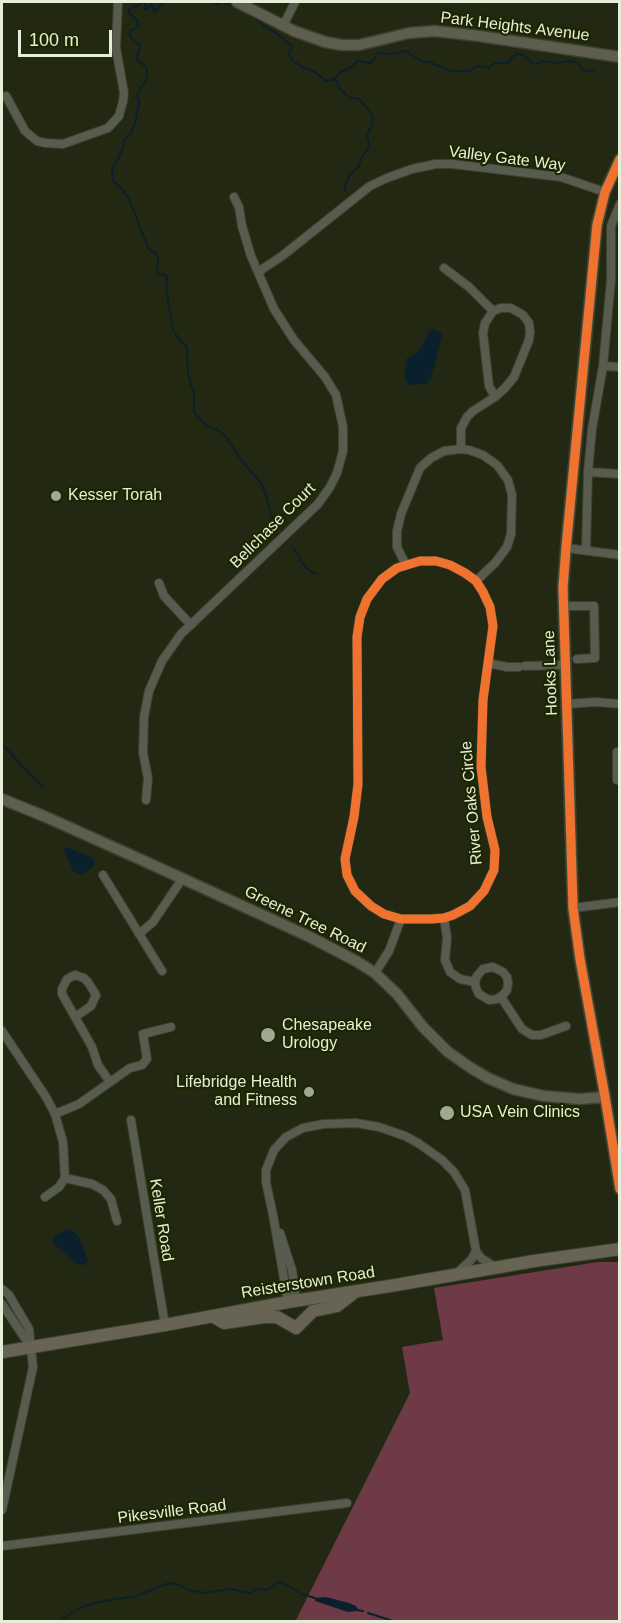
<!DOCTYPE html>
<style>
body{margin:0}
#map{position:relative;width:621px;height:1623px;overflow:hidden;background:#222812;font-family:Helvetica,sans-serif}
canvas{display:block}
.frame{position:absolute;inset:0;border:3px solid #e7eed8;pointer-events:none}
.scale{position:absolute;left:18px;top:30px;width:94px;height:27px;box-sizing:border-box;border:3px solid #e7eed8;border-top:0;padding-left:8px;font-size:18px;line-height:21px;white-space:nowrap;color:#e7eed8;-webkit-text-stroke:4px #1d2601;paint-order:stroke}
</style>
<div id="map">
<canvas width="621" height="1623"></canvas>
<div class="frame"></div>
<div class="scale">100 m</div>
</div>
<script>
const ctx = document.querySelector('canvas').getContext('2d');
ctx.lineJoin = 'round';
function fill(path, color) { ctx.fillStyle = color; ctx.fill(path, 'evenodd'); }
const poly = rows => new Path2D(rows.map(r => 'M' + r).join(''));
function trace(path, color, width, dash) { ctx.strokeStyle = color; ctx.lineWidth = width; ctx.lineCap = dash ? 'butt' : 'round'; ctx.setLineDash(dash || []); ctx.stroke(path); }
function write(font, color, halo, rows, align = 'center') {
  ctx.font = font + ' Helvetica,sans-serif'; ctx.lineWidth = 4.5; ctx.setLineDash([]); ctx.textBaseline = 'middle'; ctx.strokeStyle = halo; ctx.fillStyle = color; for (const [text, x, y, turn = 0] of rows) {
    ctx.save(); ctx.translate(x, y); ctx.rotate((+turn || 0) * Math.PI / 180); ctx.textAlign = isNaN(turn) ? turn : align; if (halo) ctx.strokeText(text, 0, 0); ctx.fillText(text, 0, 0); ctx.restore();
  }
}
const green = poly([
 [598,1262,619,1262,619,1621,295,1622,410,1393,402,1347,443,1340,434,1288]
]);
const water = poly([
 [432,329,437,330,441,333,442,336,431,378,426,384,409,385,406,380,405,370,406,359,417,353,422,345,428,333],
 [65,847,89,856,95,861,94,865,85,873,79,874,73,871,64,849],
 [66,1229,73,1231,79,1237,88,1261,84,1265,76,1264,53,1243,52,1240,55,1236],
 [326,1597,349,1603,356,1606,358,1609,357,1611,348,1612,315,1601,315,1598]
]);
const stream = poly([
 [142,2,139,5,130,8,128,12,138,21,138,27,130,31,130,37,140,45,140,47,136,59,147,68,147,78,137,94,139,103,135,123,130,135,124,140,123,149,113,168,112,173,113,181,122,189,129,199,149,250,157,254,158,257,157,273,165,275,167,277,166,289,173,331,187,348,188,374,194,394,194,412,206,425,218,430,225,436,243,462,261,483,266,495,274,525],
 [145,2,145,9,147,9,152,4,154,12,156,11,159,6,163,5,163,2],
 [213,2,216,4,223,2],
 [224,2,227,4,235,6],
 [240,9,260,21,265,27,276,33,291,45,292,49,288,53,292,60,302,67,315,72,326,81,334,79,341,72,350,68,358,61,371,63,378,53,389,54,405,51,423,62,429,62,450,71,470,71,477,66,488,68,495,63,505,63,509,62,511,58,518,54,523,55,534,64,537,64,543,61,557,63,568,61,577,62,583,70,595,72],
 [335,80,338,83,338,88,344,91,345,94,350,98,357,98,363,103,372,115,372,124,367,136,369,142,368,149,361,158,359,167,351,173,345,185,345,191],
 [293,547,305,567,315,574],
 [2,744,43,788],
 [357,1610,363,1611],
 [368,1613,396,1622],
 [58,1622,79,1608,98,1602,136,1596,169,1583,179,1585,188,1590,203,1593,230,1589,250,1593,256,1589,267,1590,278,1582,284,1584,302,1594,315,1598]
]);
const street = poly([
 [283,26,295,2],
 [6,96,25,131,37,141,45,143,63,144,108,128,119,116,123,101,124,93,116,48,118,2],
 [444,268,469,287,493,311],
 [258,272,282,256,370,186,387,178,412,169,436,164,452,164,511,171,561,177,605,192],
 [603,366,620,367],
 [461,449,461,428,467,417,473,411,495,397,489,386,483,333,485,323,493,311,501,308,511,308,523,315,529,323,530,332,529,340,514,377,505,388,495,397],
 [588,472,620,474],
 [566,548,620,555],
 [586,549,588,472,592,429,603,366,611,280,611,226,620,204],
 [420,561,436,561,450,565,465,573,476,581,483,592,490,607,493,626,483,700,481,767,487,817,495,850,494,870,484,891,470,906,453,915,444,918,431,919,401,919,384,914,371,906,355,891,347,875,345,859,354,817,358,784,357,637,360,617,367,599,382,579,397,568,420,561],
 [406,565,397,547,397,531,401,514,420,468,431,458,444,451,461,449,469,450,483,455,497,465,508,480,512,495,511,534,507,547,495,563,476,581],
 [159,583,164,596,191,625],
 [564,606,594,606,595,658,577,659],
 [488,663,507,667,519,667],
 [525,666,566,665],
 [567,704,596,702,620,704],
 [620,752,617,752,617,780,620,780],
 [146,800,148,778,143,753,144,717,149,691,162,661,181,634,318,504,330,487,337,473,343,451,343,427,336,395,325,377,294,340,274,309,251,256,242,226,239,207,234,197],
 [103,875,162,971],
 [573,908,620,902],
 [444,918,447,938,445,960,450,972,460,979,475,982,476,988,479,994,489,1000,497,999,503,995,507,990,508,983,507,977,503,972,493,967,483,969,477,976,475,982],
 [139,934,153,922,182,879],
 [375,973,389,951,401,919],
 [501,997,522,1029,532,1035,541,1035,566,1026],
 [75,1017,91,1006,96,995,88,982,84,978,75,975,67,979,62,989,62,994,92,1047,98,1065,110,1082],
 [2,1031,46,1097,55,1114,63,1142,65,1178,59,1187,45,1197],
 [55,1114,79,1104,130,1068,142,1065,147,1059,143,1034,171,1027],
 [131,1120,165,1325],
 [65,1178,92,1184,103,1190,111,1199,117,1221],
 [280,1233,292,1270,295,1288,295,1301],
 [458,1272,471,1260,476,1251],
 [288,1302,273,1215,266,1182,266,1170,274,1150,286,1137,303,1128,324,1124,356,1123,379,1127,405,1136,418,1143,442,1160,454,1172,465,1190,476,1251,481,1258,495,1267],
 [2,1304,30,1346],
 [2,1510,33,1367,29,1329,9,1295,2,1289],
 [2,1546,347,1503]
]);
const secondary = poly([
 [237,2,294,31,325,42,342,45,359,45,409,33,435,31,479,36,620,57],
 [620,159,605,192,597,225,566,548,563,587,573,908,580,959,605,1097,620,1189],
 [2,799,46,817,144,861,308,936,356,961,375,973,397,994,423,1027,448,1052,471,1068,488,1078,513,1089,544,1096,579,1099,605,1097]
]);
const primary = poly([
 [212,1316,224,1323,264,1317,277,1317,296,1328,313,1311,337,1306,355,1292],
 [2,1352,165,1325,288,1302,396,1285,534,1261,620,1249]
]);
const cycleway = poly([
 [620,159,605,192,597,225,566,548,563,587,573,908,580,959,605,1097,620,1189],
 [420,561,436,561,450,565,465,573,476,581,483,592,490,607,493,626,483,700,481,767,487,817,495,850,494,870,484,891,470,906,453,915,444,918,431,919,401,919,384,914,371,906,355,891,347,875,345,859,354,817,358,784,357,637,360,617,367,599,382,579,397,568,420,561]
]);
const markers = [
 [56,496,6,"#a2a993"],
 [268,1035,8,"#a2a993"],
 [309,1092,6,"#a2a993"],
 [447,1113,8,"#a2a993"]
];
const streetNames = [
 ["Park Heights Avenue",515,27,7],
 ["Valley Gate Way",507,159,7],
 ["Bellchase Court",273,526,-45],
 ["Hooks Lane",551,673,-92],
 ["River Oaks Circle",472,803,-95],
 ["Greene Tree Road",305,920,26],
 ["Keller Road",161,1220,81],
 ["Reisterstown Road",308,1283,-9],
 ["Pikesville Road",172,1512,-7]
];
const poiNames = [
 ["Kesser Torah",68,496],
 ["Chesapeake",282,1026],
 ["Urology",282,1044],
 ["Lifebridge Health",297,1083,"right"],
 ["and Fitness",297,1101,"right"],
 ["USA Vein Clinics",460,1113]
];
fill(green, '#6f3a48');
fill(water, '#0a202c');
trace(stream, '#0a202c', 2);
trace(street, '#3c4131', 10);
trace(secondary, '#3c4131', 13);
trace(primary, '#3c4131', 14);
trace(street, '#585c4e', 8);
trace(secondary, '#5e5e4e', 10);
trace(primary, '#676453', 12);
trace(cycleway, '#ef722f', 9);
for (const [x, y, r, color] of markers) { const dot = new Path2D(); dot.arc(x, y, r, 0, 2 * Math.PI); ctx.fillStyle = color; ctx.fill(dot); trace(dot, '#1d2601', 2); }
write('16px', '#e7eed8', '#1d2601', streetNames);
write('16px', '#e7eed8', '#1d2601', poiNames, 'left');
</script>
